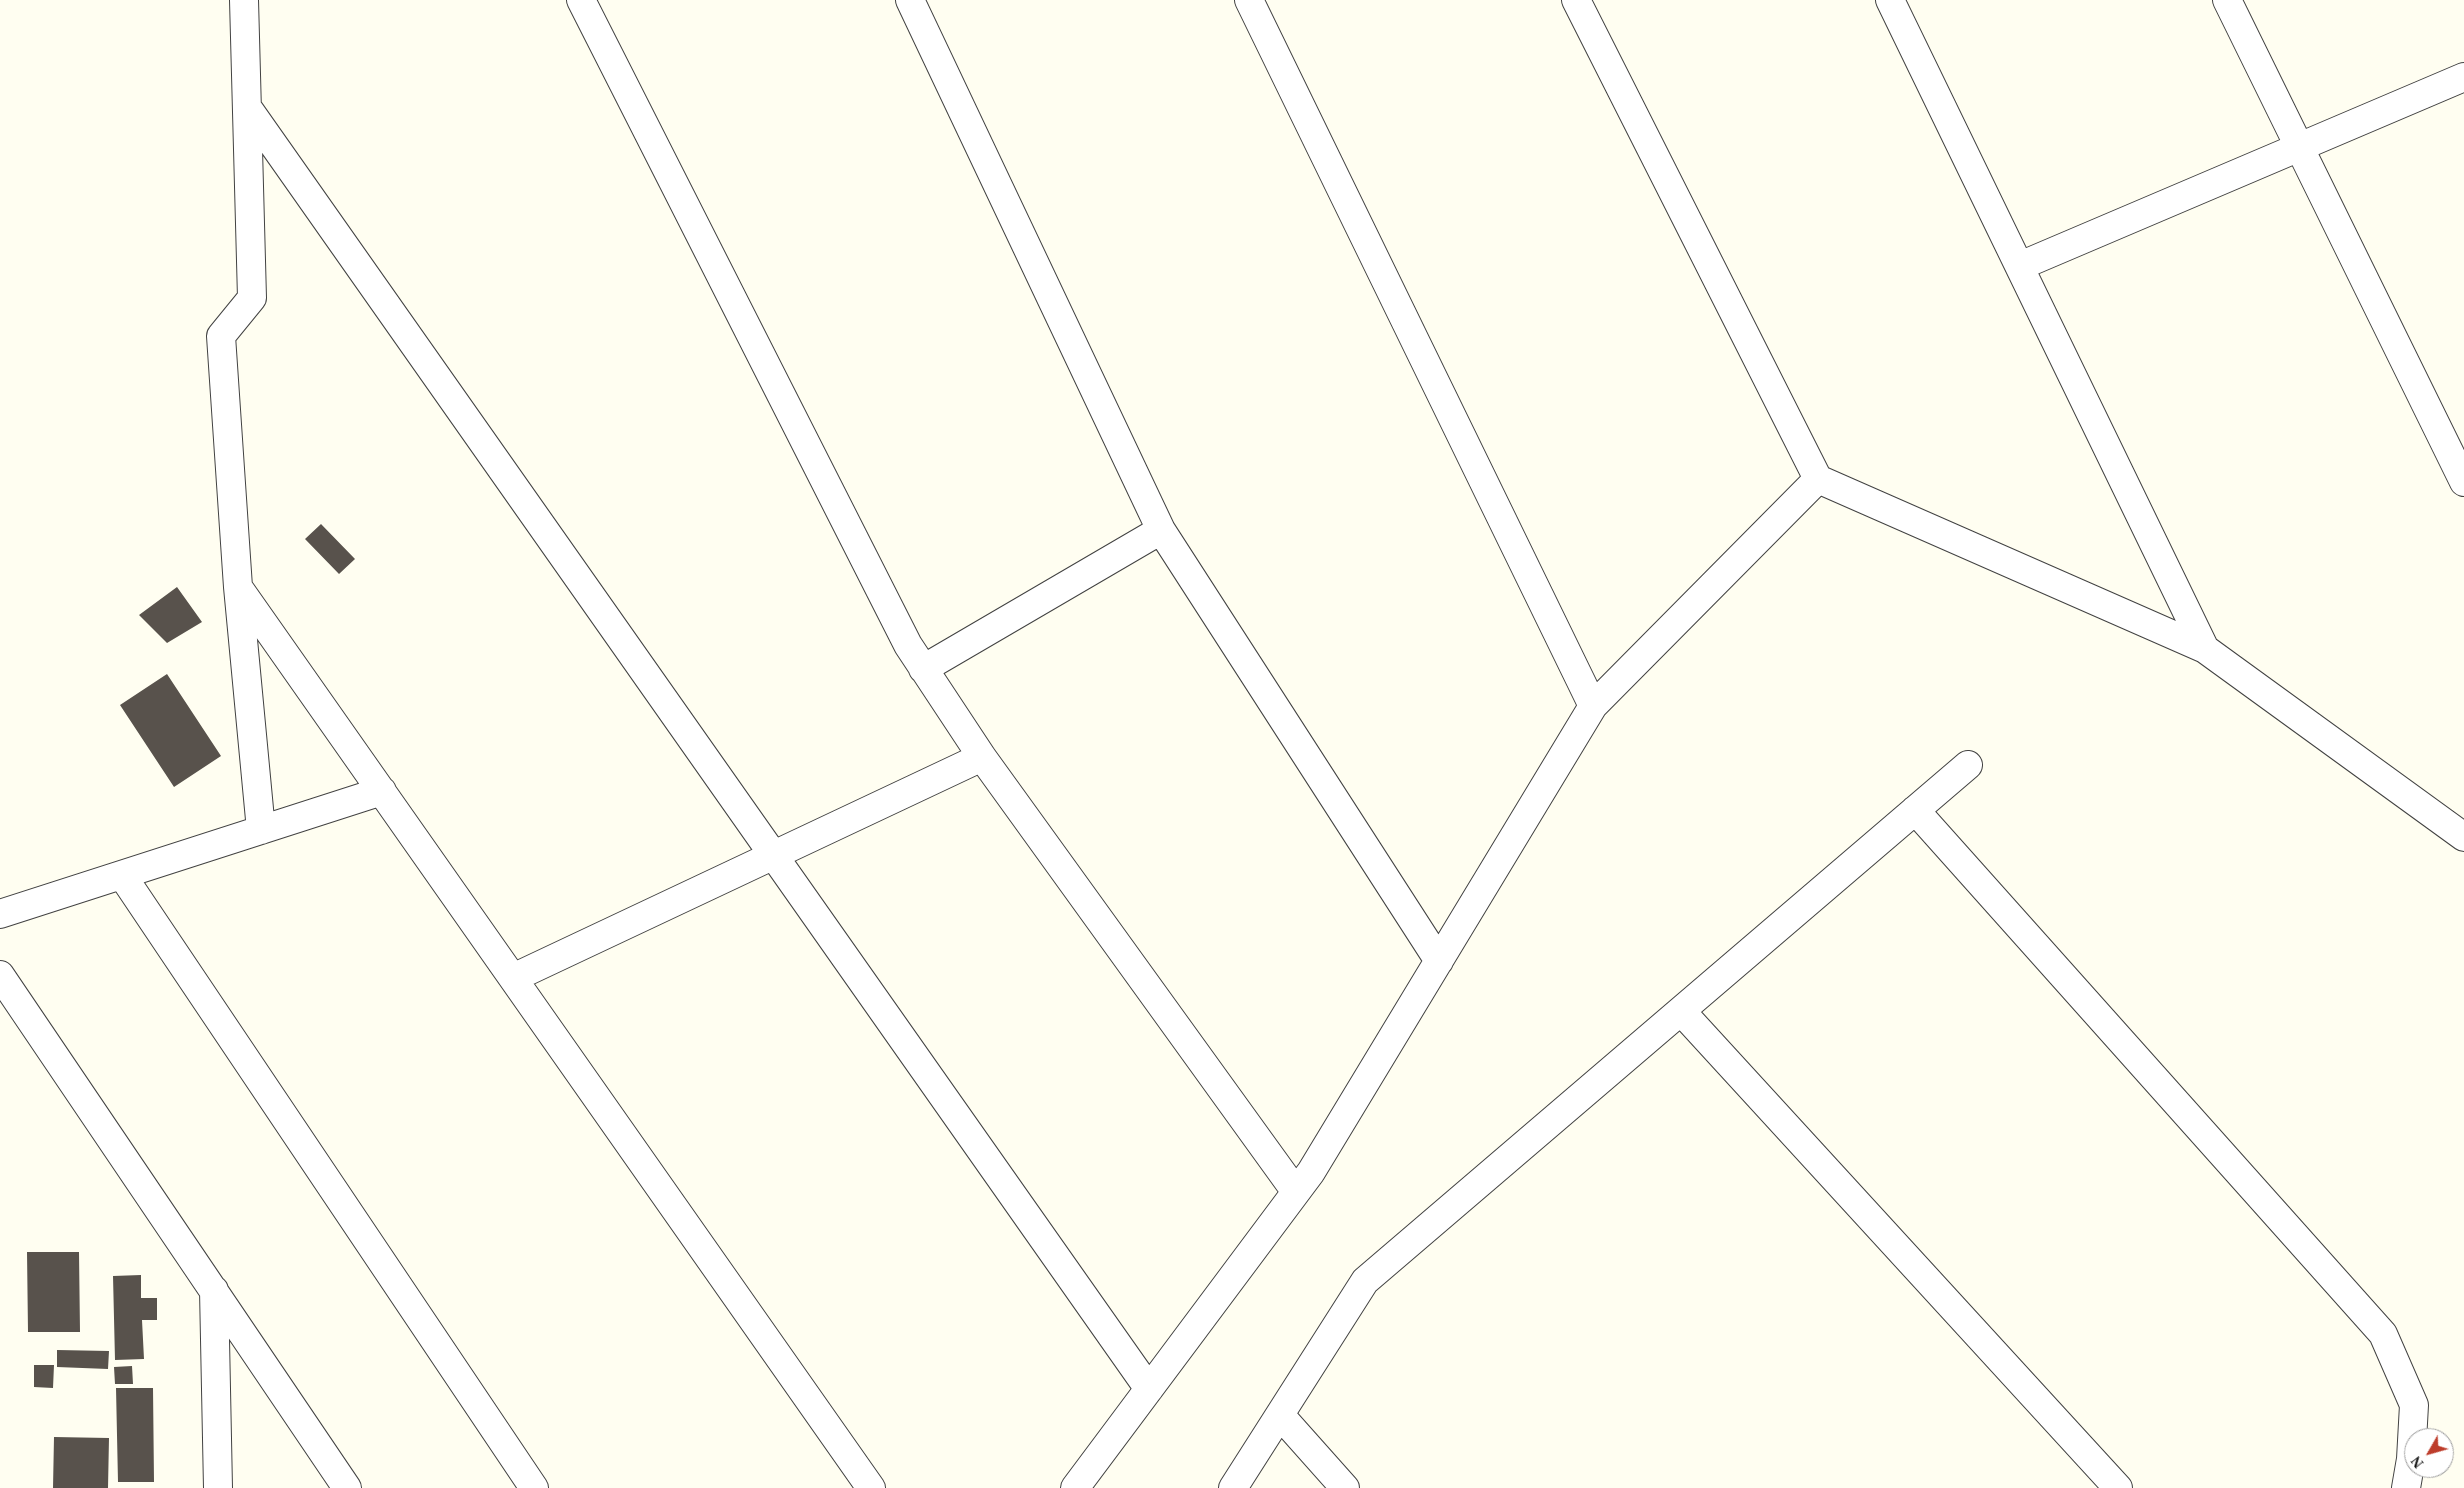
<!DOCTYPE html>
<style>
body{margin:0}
#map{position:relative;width:2464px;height:1488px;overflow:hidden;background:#fffef1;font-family:"Times New Roman",serif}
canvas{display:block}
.north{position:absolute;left:2404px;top:1428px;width:50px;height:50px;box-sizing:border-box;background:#fff;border:1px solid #9f9f9f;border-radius:50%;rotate:232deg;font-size:14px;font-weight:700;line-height:20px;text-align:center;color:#0f0f0f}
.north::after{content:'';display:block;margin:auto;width:18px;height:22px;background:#bd3c2a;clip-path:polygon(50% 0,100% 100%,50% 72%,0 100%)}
</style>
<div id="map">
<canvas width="2464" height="1488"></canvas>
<div class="north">N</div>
</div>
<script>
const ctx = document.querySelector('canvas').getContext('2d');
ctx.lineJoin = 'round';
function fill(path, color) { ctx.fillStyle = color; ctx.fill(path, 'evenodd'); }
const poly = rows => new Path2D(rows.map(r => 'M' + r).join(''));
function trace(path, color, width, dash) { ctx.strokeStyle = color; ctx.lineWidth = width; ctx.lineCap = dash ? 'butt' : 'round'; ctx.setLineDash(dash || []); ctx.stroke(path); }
const building = poly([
 [321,524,355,559,339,574,305,539],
 [177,587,202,622,167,643,139,615],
 [167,674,221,756,174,787,120,705],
 [27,1252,79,1252,80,1332,28,1332],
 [141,1275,141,1298,157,1298,157,1320,142,1320,144,1359,115,1360,113,1276],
 [57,1350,109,1351,108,1369,57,1367],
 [34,1365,54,1365,53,1388,34,1387],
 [132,1366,133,1384,115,1384,114,1367],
 [116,1388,153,1388,154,1482,118,1482],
 [54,1437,109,1438,108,1488,53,1488]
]);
const minor = poly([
 [244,0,252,298,221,336,238,587,261,830],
 [581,0,908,645,982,757,1296,1192],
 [910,0,1161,530,1439,961],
 [1249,0,1593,706],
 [1576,0,1818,479,2205,649,2464,837],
 [1890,0,2205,649],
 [2227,0,2464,482],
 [247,107,1149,1389],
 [2020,266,2464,77],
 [238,587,871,1488],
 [923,669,1161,530],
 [1915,810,2383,1334,2414,1405,2411,1459,2406,1488],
 [122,875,534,1488],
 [0,914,382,791],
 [0,975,347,1488],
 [513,978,982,757],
 [1681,1011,2118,1488],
 [214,1290,218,1488],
 [1280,1415,1345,1488],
 [1075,1488,1311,1172,1593,706,1818,479],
 [1233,1488,1365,1281,1968,765]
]);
fill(building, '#58524c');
trace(minor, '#424242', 30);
trace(minor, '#fff', 28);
</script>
